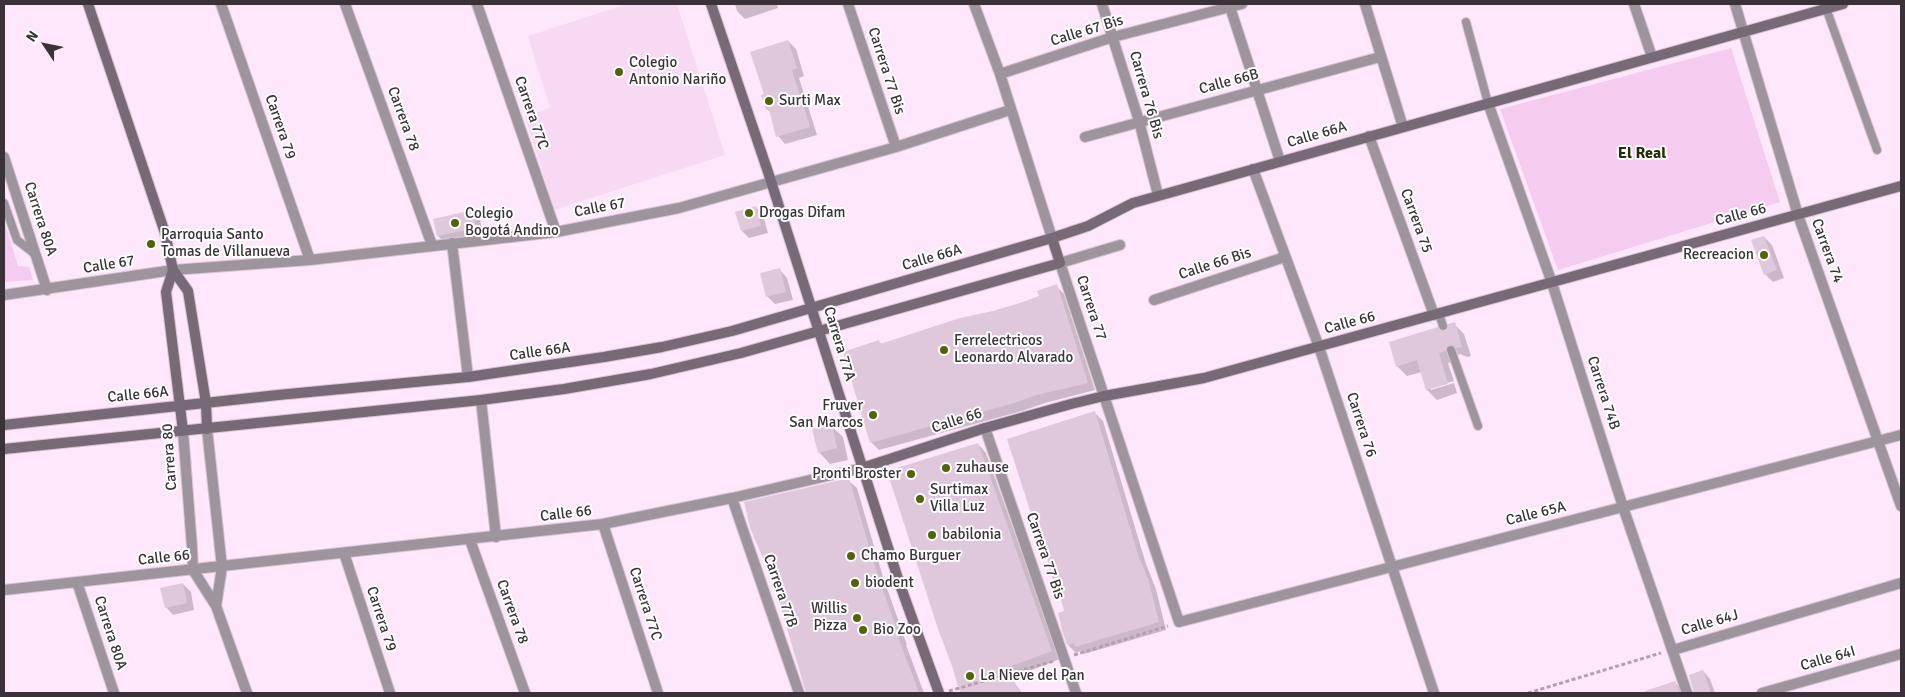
<!DOCTYPE html>
<meta charset="utf-8">
<style>
body{margin:0}
#map{position:relative;width:1905px;height:697px;overflow:hidden;background:#ffe7fb;font-family:Signika,sans-serif}
canvas{display:block}
.frame{position:absolute;inset:0;border:5px solid #3a3139;pointer-events:none}
.north{position:absolute;left:20px;top:20px;width:50px;height:50px;-webkit-text-stroke:4px #fff;paint-order:stroke;rotate:304deg;font-size:14px;font-weight:700;line-height:20px;text-align:center;color:#3a3139}
.north::after{content:'';display:block;margin:auto;width:18px;height:22px;background:#3a3139;clip-path:polygon(50% 0,100% 100%,50% 72%,0 100%)}
</style>
<div id="map">
<canvas width="1905" height="697"></canvas>
<div class="frame"></div>
<div class="north">N</div>
</div>
<script>
const ctx = document.querySelector('canvas').getContext('2d');
ctx.lineJoin = 'round';
function fill(path, color) { ctx.fillStyle = color; ctx.fill(path, 'evenodd'); }
const poly = rows => new Path2D(rows.map(r => 'M' + r).join(''));
function trace(path, color, width, dash) { ctx.strokeStyle = color; ctx.lineWidth = width; ctx.lineCap = dash ? 'butt' : 'round'; ctx.setLineDash(dash || []); ctx.stroke(path); }
function write(font, color, halo, rows, align = 'center') {
  ctx.font = font + ' Signika,sans-serif'; ctx.lineWidth = 4; ctx.setLineDash([]); ctx.textBaseline = 'middle'; ctx.strokeStyle = halo; ctx.fillStyle = color; for (const [text, x, y, turn = 0] of rows) {
    ctx.save(); ctx.translate(x, y); ctx.rotate((+turn || 0) * Math.PI / 180); ctx.textAlign = isNaN(turn) ? turn : align; if (halo) ctx.strokeText(text, 0, 0); ctx.fillText(text, 0, 0); ctx.restore();
  }
}
const built = poly([
 [627,4,677,4,725,155,554,210,525,116,550,108,528,36]
]);
const green = poly([
 [1731,48,1780,202,1558,270,1500,109],
 [4,220,18,266,29,267,33,280,4,282]
]);
const shadow = poly([
 [735,4,777,4,778,8,745,19,737,11],
 [788,41,796,49,804,76,799,78,817,135,785,144,778,136,771,113,767,109,766,95],
 [756,207,763,215,768,233,749,238,742,231],
 [472,211,480,219,483,235,446,244,438,236,435,219],
 [1764,237,1772,245,1784,278,1773,282,1765,274],
 [780,270,787,278,793,300,775,304,768,297,762,274],
 [1056,286,1064,294,1095,390,1045,403,1022,411,879,450,871,442,879,342,882,344,993,312,1040,297],
 [1454,324,1464,334,1471,356,1467,357,1460,354,1456,357,1455,361,1448,363,1454,381,1431,387,1431,390,1454,383,1457,393,1437,400,1427,390,1422,372,1407,376,1397,366,1445,333],
 [1095,413,1103,421,1146,564,1156,589,1166,630,1084,654,1081,651,1076,653,1068,645,1065,612],
 [831,426,843,437,848,460,830,464,819,452],
 [978,444,986,453,1060,659,1011,678,1022,693,967,693,959,685],
 [848,480,857,488,883,577,907,645,906,645,924,693,809,693,776,583],
 [183,584,191,592,194,610,173,615,166,607],
 [1703,671,1710,679,1715,693,1695,693,1690,675],
 [1675,682,1684,693,1655,693,1653,689]
]);
const building = poly([
 [788,40,797,68,792,70,810,127,776,137,769,109,766,110,761,95,764,94,750,52],
 [756,206,761,226,741,231,735,212],
 [473,210,476,228,437,236,433,219],
 [1764,236,1777,270,1764,275,1751,240],
 [780,268,786,292,766,297,760,273],
 [1057,284,1088,383,1037,395,1014,403,870,443,843,352,879,340,880,344,960,318,993,311,1023,302,1039,296,1037,291],
 [1455,322,1462,347,1456,348,1454,345,1450,345,1446,347,1446,351,1439,353,1448,384,1426,390,1417,360,1396,367,1389,342,1438,327,1440,330,1444,331,1447,329,1448,324],
 [1095,411,1138,555,1148,579,1159,622,1075,647,1074,643,1067,645,1062,630,1058,613,1064,611,1060,596,1050,572,1047,556,1035,526,1007,439],
 [832,424,837,448,818,453,812,429],
 [978,443,1052,651,1003,669,1021,693,960,693,952,666,939,632,887,471],
 [849,478,875,567,899,636,898,637,919,693,806,693,774,584,750,528,744,502],
 [183,583,187,603,165,608,160,588],
 [1703,670,1711,693,1694,693,1689,675],
 [1675,681,1680,693,1645,693,1645,691]
]);
const path = poly([
 [1074,655,1168,626],
 [949,691,1054,661],
 [1528,693,1661,653]
]);
const lane = poly([
 [1826,8,1877,150],
 [1466,22,1488,103],
 [4,203,17,240,35,254],
 [1439,314,1443,326],
 [1451,350,1478,426]
]);
const street = poly([
 [221,4,310,260],
 [345,4,432,245],
 [477,4,556,232],
 [848,4,896,147],
 [974,4,1000,74,1052,238],
 [1102,4,1139,121,1158,195],
 [1229,4,1280,161],
 [1365,4,1403,127],
 [1634,4,1652,57],
 [1735,4,1798,215,1901,506],
 [1000,74,1113,37,1242,4],
 [1488,103,1552,283,1623,507,1687,693],
 [1369,136,1434,315],
 [1085,137,1380,57],
 [4,157,47,290],
 [1253,169,1319,347,1434,693],
 [452,243,468,377],
 [1120,245,1060,263,1179,622,1901,435],
 [4,295,173,270,310,260,556,232,679,208,896,147,1010,110],
 [1154,300,1285,257],
 [481,400,496,537],
 [985,428,1076,693],
 [207,429,222,567,216,606],
 [183,431,192,547,193,570,216,606,247,693],
 [732,498,799,693],
 [603,524,658,693],
 [470,540,525,693],
 [344,553,390,693],
 [77,582,114,693],
 [4,590,603,524,732,498,862,468],
 [1673,650,1901,583],
 [1762,693,1901,654]
]);
const secondary = poly([
 [88,4,165,233,173,270,188,291,206,403,207,429],
 [711,4,768,172,899,582,939,693],
 [173,270,166,292,183,431],
 [4,425,278,395,468,377,604,357,662,347,732,331,1052,238,1088,226,1133,203,1843,4],
 [4,449,481,400,564,389,651,374,741,353,1060,263,1052,238],
 [862,468,985,428,1071,404,1104,396,1204,378,1901,186]
]);
const markers = [
 [619,72,5,"#52630a"],
 [769,101,5,"#52630a"],
 [749,213,5,"#52630a"],
 [455,223,5,"#52630a"],
 [151,244,5,"#52630a"],
 [1764,255,5,"#52630a"],
 [944,350,5,"#52630a"],
 [873,415,5,"#52630a"],
 [946,468,5,"#52630a"],
 [911,474,5,"#52630a"],
 [920,499,5,"#52630a"],
 [932,535,5,"#52630a"],
 [851,556,5,"#52630a"],
 [855,583,5,"#52630a"],
 [857,618,5,"#52630a"],
 [863,630,5,"#52630a"],
 [970,676,5,"#52630a"]
];
const streetNames = [
 ["Calle 67 Bis",1087,31,-17],
 ["Carrera 77 Bis",886,71,72],
 ["Calle 66B",1229,82,-15],
 ["Carrera 76 Bis",1146,95,74],
 ["Carrera 77C",531,113,71],
 ["Carrera 78",403,119,70],
 ["Carrera 79",280,127,71],
 ["Calle 66A",1317,135,-16],
 ["Calle 67",600,208,-11],
 ["Calle 66",1741,215,-15],
 ["Carrera 80A",40,219,72],
 ["Carrera 75",1416,221,70],
 ["Carrera 74",1827,251,70],
 ["Calle 66A",932,258,-16],
 ["Calle 66 Bis",1215,264,-18],
 ["Calle 67",109,265,-9],
 ["Carrera 77",1091,308,72],
 ["Calle 66",1350,323,-15],
 ["Carrera 77A",839,344,73],
 ["Calle 66A",540,352,-8],
 ["Carrera 74B",1603,393,72],
 ["Calle 66A",138,395,-6],
 ["Calle 66",957,421,-18],
 ["Carrera 76",1361,425,72],
 ["Carrera 80",170,457,-94],
 ["Calle 66",566,514,-7],
 ["Calle 65A",1536,514,-14],
 ["Carrera 77 Bis",1045,556,71],
 ["Calle 66",164,558,-6],
 ["Carrera 77B",780,591,71],
 ["Carrera 77C",645,604,72],
 ["Carrera 78",512,612,70],
 ["Carrera 79",381,619,72],
 ["Calle 64J",1710,623,-16],
 ["Carrera 80A",110,633,72],
 ["Calle 64I",1828,659,-16]
];
const poiNames = [
 ["Colegio",629,63],
 ["Antonio Nariño",629,80],
 ["Surti Max",779,101],
 ["Drogas Difam",759,213],
 ["Colegio",465,214],
 ["Bogotá Andino",465,231],
 ["Parroquia Santo",161,235],
 ["Tomas de Villanueva",161,252],
 ["Recreacion",1754,255,"right"],
 ["Ferrelectricos",954,341],
 ["Leonardo Alvarado",954,358],
 ["Fruver",863,406,"right"],
 ["San Marcos",863,423,"right"],
 ["zuhause",956,468],
 ["Pronti Broster",901,474,"right"],
 ["Surtimax",930,490],
 ["Villa Luz",930,507],
 ["babilonia",942,535],
 ["Chamo Burguer",861,556],
 ["biodent",865,583],
 ["Willis",847,609,"right"],
 ["Pizza",847,626,"right"],
 ["Bio Zoo",873,630],
 ["La Nieve del Pan",980,676]
];
const neighbourhoodNames = [
 ["El Real",1642,154]
];
fill(built, '#f7d9f3');
fill(green, '#f5cbef');
fill(shadow, '#0003');
fill(building, '#dfc8db');
trace(lane, '#d8c3d4', 10);
trace(street, '#d8c3d4', 12);
trace(secondary, '#d8c3d4', 12);
trace(path, '#b2a0af', 3, [4, 2.5]);
trace(lane, '#9e949d', 8);
trace(street, '#9e949d', 10);
trace(secondary, '#776975', 10);
for (const [x, y, r, color] of markers) { const dot = new Path2D(); dot.arc(x, y, r, 0, 2 * Math.PI); ctx.fillStyle = color; ctx.fill(dot); trace(dot, '#fff', 2); }
write('15px', '#3a3139', '#fff', streetNames);
write('15px', '#3a3139', '#fff', poiNames, 'left');
write('bold 16px', '#262e07', '#fff', neighbourhoodNames);
</script>
